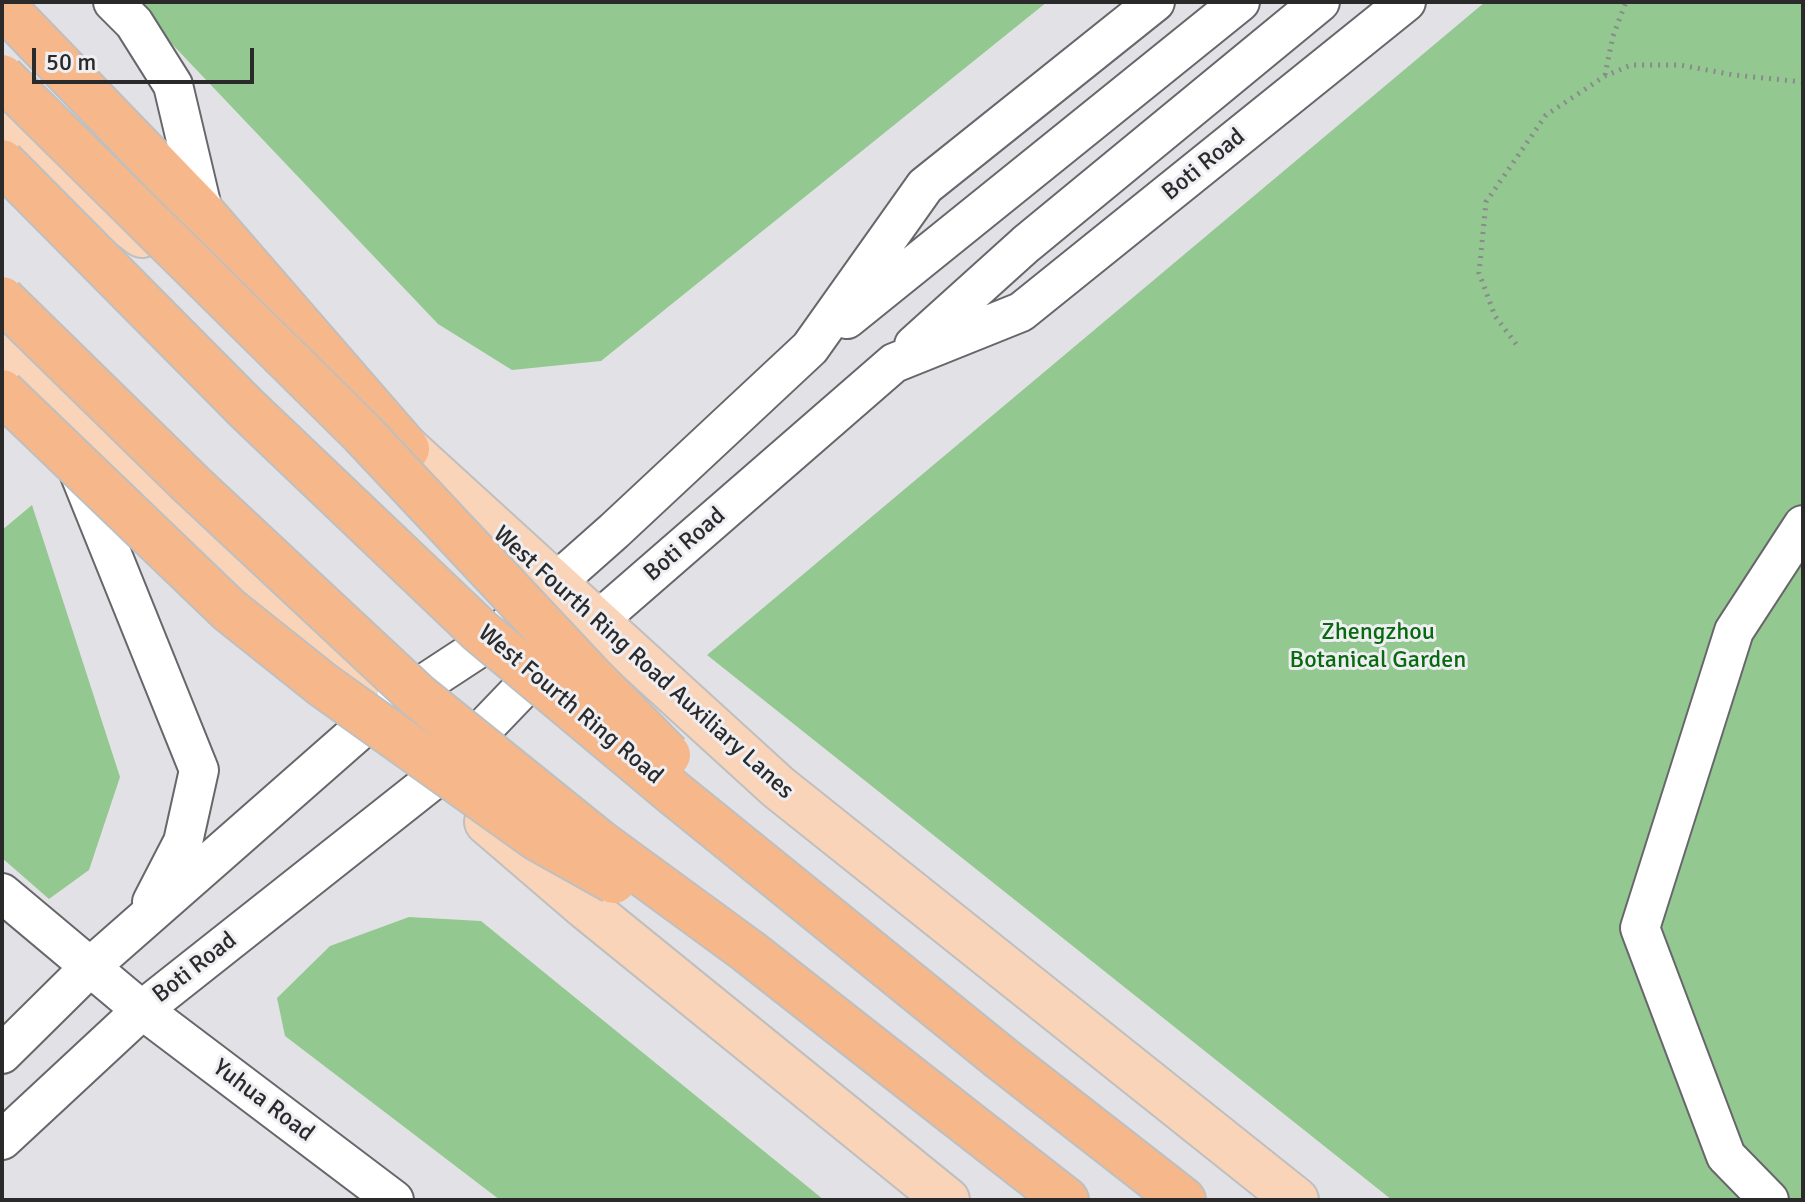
<!DOCTYPE html>
<style>
body{margin:0}
#map{position:relative;width:1805px;height:1202px;overflow:hidden;background:#e2e2e6;font-family:Signika,sans-serif}
canvas{display:block}
.frame{position:absolute;inset:0;border:4px solid #2a2a2b;pointer-events:none}
.scale{position:absolute;left:32px;top:48px;width:222px;height:36px;box-sizing:border-box;border:4px solid #2a2a2b;border-top:0;padding-left:10px;font-size:24px;line-height:28px;white-space:nowrap;color:#2a2a2b;-webkit-text-stroke:6px #efeff3;paint-order:stroke}
</style>
<div id="map">
<canvas width="1805" height="1202"></canvas>
<div class="frame"></div>
<div class="scale">50 m</div>
</div>
<script>
const ctx = document.querySelector('canvas').getContext('2d');
ctx.lineJoin = 'round';
function fill(path, color) { ctx.fillStyle = color; ctx.fill(path, 'evenodd'); }
const poly = rows => new Path2D(rows.map(r => 'M' + r).join(''));
function trace(path, color, width, dash) { ctx.strokeStyle = color; ctx.lineWidth = width; ctx.lineCap = dash ? 'butt' : 'round'; ctx.setLineDash(dash || []); ctx.stroke(path); }
function write(font, color, halo, rows, align = 'center') {
  ctx.font = font + ' Signika,sans-serif'; ctx.lineWidth = 6; ctx.setLineDash([]); ctx.textBaseline = 'middle'; ctx.strokeStyle = halo; ctx.fillStyle = color; for (const [text, x, y, turn = 0] of rows) {
    ctx.save(); ctx.translate(x, y); ctx.rotate((+turn || 0) * Math.PI / 180); ctx.textAlign = isNaN(turn) ? turn : align; if (halo) ctx.strokeText(text, 0, 0); ctx.fillText(text, 0, 0); ctx.restore();
  }
}
const green = poly([
 [132,2,1047,2,601,361,512,370,438,324],
 [1485,2,1803,2,1803,1200,1392,1200,707,655],
 [32,505,120,777,89,870,49,899,2,858,2,575,4,572,2,530],
 [409,917,481,921,824,1200,500,1200,285,1036,277,998,330,946]
]);
const path = poly([
 [1605,75,1613,36,1626,2],
 [1516,344,1495,316,1479,273,1486,202,1546,115,1605,76,1631,65,1680,65,1734,75,1803,82]
]);
const minor = poly([
 [113,2,134,23,173,85,204,216],
 [847,319,1240,2],
 [914,345,1026,244,1320,2],
 [76,465,199,770,183,842,152,902],
 [2,893,132,1002,394,1200],
 [2,1054,90,967,378,714,491,640,614,531,810,348,925,186,1155,2],
 [2,1140,142,1010,439,775,534,676,894,363,1021,312,1406,2],
 [1769,1200,1726,1156,1640,928,1734,631,1803,525]
]);
const major = poly([
 [2,112,72,183,142,235],
 [2,337,356,692],
 [380,424,778,787,1296,1200],
 [487,822,586,907,947,1200]
]);
const highway = poly([
 [2,5,198,208,407,449],
 [1001,1058,1183,1200],
 [957,1115,1066,1200]
]);
const highwayBridge = poly([
 [2,77,362,433,588,674,668,755],
 [2,162,247,409,480,631,675,794,1001,1058],
 [2,299,192,485,418,696,599,842,748,951,957,1115],
 [2,392,229,610,323,685,537,838,614,881]
]);
const streetNames = [
 ["Boti Road",1204,165,-39],
 ["Boti Road",685,545,-41],
 ["West Fourth Ring Road Auxiliary Lanes",643,663,42],
 ["West Fourth Ring Road",570,705,40],
 ["Boti Road",195,968,-38],
 ["Yuhua Road",263,1101,37]
];
const parkNames = [
 ["Zhengzhou",1378,633],
 ["Botanical Garden",1378,661]
];
fill(green, '#94c891');
trace(minor, '#67676b', 42);
trace(major, '#bfbfbf', 48);
trace(highway, '#bfbfbf', 48);
trace(path, '#8a8a8c', 5, [2, 6]);
trace(minor, '#fff', 38);
trace(major, '#fad4b9', 44);
trace(highway, '#f6b88a', 44);
trace(highwayBridge, '#bfbfbf', 48, []);
trace(highwayBridge, '#f6b88a', 44);
write('24px', '#2a2a2b', '#efeff3', streetNames);
write('24px', '#086a0f', '#efeff3', parkNames);
</script>
